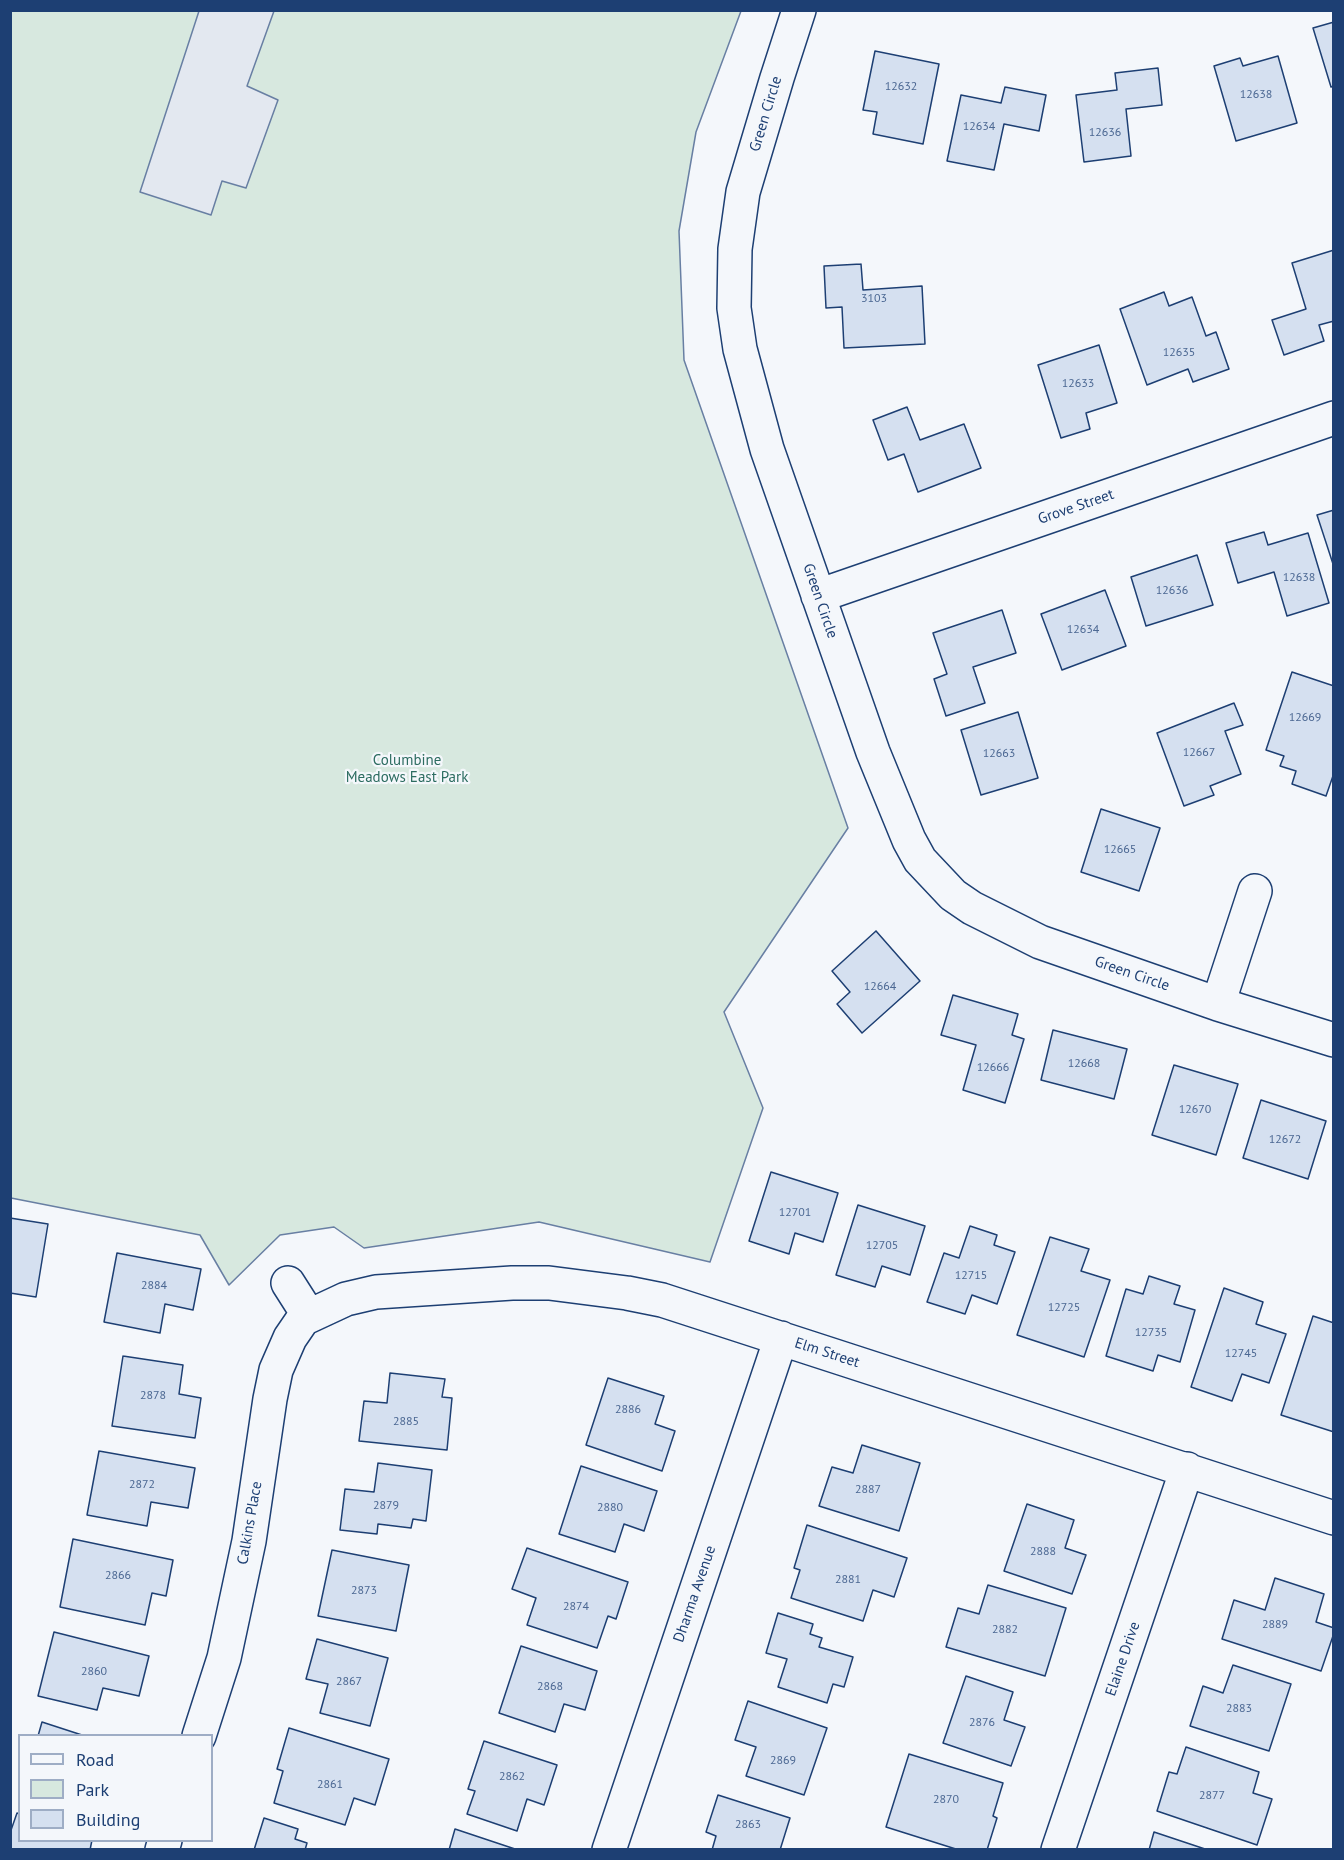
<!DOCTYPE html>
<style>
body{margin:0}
#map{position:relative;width:1344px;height:1860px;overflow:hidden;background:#f4f7fb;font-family:"PT Sans",sans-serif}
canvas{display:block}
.frame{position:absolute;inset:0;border:12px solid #1d3f73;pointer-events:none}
.legend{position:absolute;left:18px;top:1734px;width:195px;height:108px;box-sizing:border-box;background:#f4f7fb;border:2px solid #9eadc5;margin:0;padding:8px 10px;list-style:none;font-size:18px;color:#1d3f73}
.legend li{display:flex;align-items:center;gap:12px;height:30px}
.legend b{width:30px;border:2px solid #9eadc5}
</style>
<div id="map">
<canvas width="1344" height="1860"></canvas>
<div class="frame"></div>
<ul class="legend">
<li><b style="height:8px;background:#f4f7fb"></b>Road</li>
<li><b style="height:16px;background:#d7e8df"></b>Park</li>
<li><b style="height:16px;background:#d5e0f0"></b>Building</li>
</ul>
</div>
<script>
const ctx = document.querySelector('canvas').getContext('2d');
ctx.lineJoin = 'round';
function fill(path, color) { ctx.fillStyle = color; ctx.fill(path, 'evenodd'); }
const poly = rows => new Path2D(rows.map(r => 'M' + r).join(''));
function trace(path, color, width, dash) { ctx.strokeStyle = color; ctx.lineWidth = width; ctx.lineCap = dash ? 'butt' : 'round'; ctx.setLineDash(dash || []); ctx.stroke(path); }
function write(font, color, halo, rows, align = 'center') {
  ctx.font = font + ' "PT Sans",sans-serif'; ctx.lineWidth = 4.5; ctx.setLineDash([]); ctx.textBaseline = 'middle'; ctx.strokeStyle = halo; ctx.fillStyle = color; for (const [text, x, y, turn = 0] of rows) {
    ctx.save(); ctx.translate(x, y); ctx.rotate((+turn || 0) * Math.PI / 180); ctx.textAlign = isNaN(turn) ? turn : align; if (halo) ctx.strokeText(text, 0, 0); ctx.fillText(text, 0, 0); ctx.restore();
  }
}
const green = poly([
 [11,11,741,11,696,132,679,231,684,360,848,828,724,1012,763,1108,710,1262,539,1222,364,1248,334,1227,280,1235,229,1285,200,1235,11,1198,11,11]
]);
const parking = poly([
 [199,11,274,11,247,86,278,100,246,188,222,181,211,215,140,192,199,11]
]);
const building = poly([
 [1334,22,1334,86,1331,87,1313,28,1334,22],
 [875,51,939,64,923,144,873,134,877,112,863,110,875,51],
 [1278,56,1297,123,1236,141,1214,66,1240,58,1243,66,1278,56],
 [1158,68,1162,105,1126,109,1131,156,1084,162,1076,95,1117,90,1115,73,1158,68],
 [1005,87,1046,95,1039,131,1004,124,994,170,947,161,961,95,1001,103,1005,87],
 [1334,250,1334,321,1319,325,1324,341,1284,355,1272,320,1306,309,1292,263,1334,250],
 [861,264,863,290,922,286,925,344,844,348,842,307,826,308,824,266,861,264],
 [1164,292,1169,306,1192,297,1206,336,1216,332,1229,369,1193,382,1188,369,1147,385,1120,309,1164,292],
 [1099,345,1117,403,1086,413,1090,429,1061,438,1038,365,1099,345],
 [907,407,920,440,964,424,981,468,918,492,904,454,888,460,873,420,907,407],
 [1334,510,1334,567,1317,515,1334,510],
 [1264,532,1268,545,1308,533,1329,603,1287,616,1274,572,1238,583,1226,543,1264,532],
 [1197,555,1213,605,1146,626,1131,577,1197,555],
 [1105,590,1126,646,1062,670,1041,614,1105,590],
 [1002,610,1016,653,973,667,985,703,946,716,934,679,947,674,933,633,1002,610],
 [1292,672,1334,686,1334,773,1326,796,1292,784,1296,771,1280,766,1284,756,1266,750,1292,672],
 [1234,703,1243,725,1225,731,1241,774,1210,786,1214,795,1184,806,1157,733,1234,703],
 [1018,712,1038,778,981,795,961,730,1018,712],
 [1101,809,1160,828,1139,891,1081,872,1101,809],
 [876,931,920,981,862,1033,837,1004,850,992,832,971,876,931],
 [953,995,1018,1014,1012,1035,1024,1039,1005,1103,963,1090,976,1045,941,1035,953,995],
 [1053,1030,1127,1049,1114,1099,1041,1080,1053,1030],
 [1174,1065,1238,1084,1216,1155,1152,1135,1174,1065],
 [1261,1100,1326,1121,1308,1179,1243,1158,1261,1100],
 [771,1172,838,1193,823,1242,795,1233,789,1254,749,1241,771,1172],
 [858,1205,925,1226,910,1275,882,1266,875,1287,836,1275,858,1205],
 [10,1218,48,1224,36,1297,10,1293,10,1218],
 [970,1226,997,1235,994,1245,1015,1252,997,1304,972,1295,965,1314,927,1302,944,1253,959,1258,970,1226],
 [1050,1237,1089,1249,1081,1271,1110,1280,1084,1357,1017,1335,1050,1237],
 [117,1253,201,1269,193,1310,165,1304,160,1333,104,1322,117,1253],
 [1149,1276,1180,1286,1174,1304,1195,1310,1180,1362,1158,1355,1153,1371,1106,1356,1126,1289,1143,1294,1149,1276],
 [1224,1288,1263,1302,1256,1324,1286,1334,1269,1383,1242,1374,1232,1401,1191,1387,1224,1288],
 [1313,1316,1334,1323,1334,1432,1281,1415,1313,1316],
 [123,1356,183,1365,179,1394,201,1398,195,1438,112,1426,123,1356],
 [390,1373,445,1379,442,1397,452,1398,447,1450,359,1441,364,1401,387,1403,390,1373],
 [608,1378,664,1396,655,1424,675,1431,662,1471,586,1445,608,1378],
 [862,1445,920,1463,899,1531,819,1506,832,1467,853,1473,862,1445],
 [99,1451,195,1468,188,1508,151,1502,147,1526,87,1515,99,1451],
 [378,1463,432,1470,426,1521,413,1519,411,1528,378,1524,377,1534,340,1530,345,1489,374,1492,378,1463],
 [581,1466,657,1491,644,1531,624,1524,615,1552,559,1534,581,1466],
 [1027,1504,1074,1520,1065,1548,1086,1555,1072,1594,1004,1571,1027,1504],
 [807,1525,907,1558,894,1597,873,1590,863,1621,791,1598,800,1570,794,1568,807,1525],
 [73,1539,173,1560,166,1596,152,1593,145,1625,60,1607,73,1539],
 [527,1548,628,1582,616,1619,608,1616,597,1648,527,1625,536,1598,512,1589,527,1548],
 [332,1550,409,1565,396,1631,318,1616,332,1550],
 [1275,1578,1324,1594,1316,1622,1334,1628,1334,1633,1321,1671,1222,1639,1234,1600,1265,1610,1275,1578],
 [988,1585,1066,1608,1045,1676,946,1647,958,1608,979,1614,988,1585],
 [778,1613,813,1624,810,1634,822,1638,819,1647,853,1657,844,1687,833,1684,827,1703,778,1687,787,1659,766,1653,778,1613],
 [54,1632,149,1656,139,1696,103,1688,97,1710,38,1696,54,1632],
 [317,1639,388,1658,370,1726,320,1713,328,1684,306,1679,317,1639],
 [521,1646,597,1671,585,1710,564,1704,555,1732,499,1713,521,1646],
 [1233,1665,1291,1684,1269,1751,1190,1726,1203,1686,1223,1693,1233,1665],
 [966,1676,1013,1692,1004,1720,1025,1727,1011,1766,943,1743,966,1676],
 [748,1701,827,1728,804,1795,746,1776,756,1747,735,1740,748,1701],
 [42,1722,85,1736,38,1736,42,1722],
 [289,1728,389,1759,375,1805,354,1798,345,1825,274,1803,283,1771,277,1769,289,1728],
 [484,1741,557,1765,544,1805,527,1799,517,1831,467,1814,475,1791,468,1789,484,1741],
 [1186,1747,1259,1772,1253,1793,1272,1799,1257,1845,1157,1811,1169,1772,1177,1774,1186,1747],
 [909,1754,1003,1783,993,1816,997,1818,987,1850,959,1850,886,1827,909,1754],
 [718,1795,790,1818,780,1850,712,1850,716,1836,706,1832,718,1795],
 [17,1813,20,1814,20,1840,92,1840,90,1850,10,1850,10,1833,17,1813],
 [264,1818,298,1829,295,1839,307,1843,305,1850,254,1850,264,1818],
 [455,1829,518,1850,449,1850,455,1829],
 [1154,1832,1208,1850,1149,1850,1154,1832]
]);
const street = poly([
 [799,10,777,78,743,192,735,249,734,308,740,349,767,449,873,752,909,840,920,860,953,895,972,908,1040,942,1218,1004,1334,1040],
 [818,596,1334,418],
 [1218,1004,1255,891],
 [288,1283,309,1316],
 [199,1736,224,1658,249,1541,270,1399,276,1370,290,1338,303,1319,346,1299,376,1292,512,1283,549,1283,627,1293,662,1300,1334,1518],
 [162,1850,165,1840],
 [609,1850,781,1338],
 [1058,1850,1187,1469]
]);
const numberNames = [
 ["12632",901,87],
 ["12638",1256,95],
 ["12634",979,127],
 ["12636",1105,133],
 ["3103",874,299],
 ["12635",1179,353],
 ["12633",1078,384],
 ["12638",1299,578],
 ["12636",1172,591],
 ["12634",1083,630],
 ["12669",1305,718],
 ["12667",1199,753],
 ["12663",999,754],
 ["12665",1120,850],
 ["12664",880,987],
 ["12668",1084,1064],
 ["12666",993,1068],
 ["12670",1195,1110],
 ["12672",1285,1140],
 ["12701",795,1213],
 ["12705",882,1246],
 ["12715",971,1276],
 ["2884",154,1286],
 ["12725",1064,1308],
 ["12735",1151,1333],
 ["12745",1241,1354],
 ["2878",153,1396],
 ["2886",628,1410],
 ["2885",406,1422],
 ["2872",142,1485],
 ["2887",868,1490],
 ["2879",386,1506],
 ["2880",610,1508],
 ["2888",1043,1552],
 ["2866",118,1576],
 ["2881",848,1580],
 ["2873",364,1591],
 ["2874",576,1607],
 ["2889",1275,1625],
 ["2882",1005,1630],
 ["2860",94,1672],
 ["2867",349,1682],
 ["2868",550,1687],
 ["2883",1239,1709],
 ["2876",982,1723],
 ["2869",783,1761],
 ["2862",512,1777],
 ["2861",330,1785],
 ["2877",1212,1796],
 ["2870",946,1800],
 ["2863",748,1825]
];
const streetNames = [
 ["Green Circle",766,114,-73],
 ["Grove Street",1076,507,-19],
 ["Green Circle",820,601,71],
 ["Green Circle",1132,974,19],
 ["Elm Street",827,1353,18],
 ["Calkins Place",250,1523,-80],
 ["Dharma Avenue",695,1594,-71],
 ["Elaine Drive",1123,1659,-71]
];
const parkNames = [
 ["Columbine",407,761],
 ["Meadows East Park",407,778]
];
fill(green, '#d7e8df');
trace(green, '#687fa3', 1.5);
fill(parking, '#e3e8f0');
trace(parking, '#687fa3', 1.5);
fill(building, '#d5e0f0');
trace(building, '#1d3f73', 1.5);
trace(street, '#1d3f73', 36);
trace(street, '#f4f7fb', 33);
write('12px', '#4b6792', null, numberNames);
write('15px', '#1d3f73', '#f4f7fb', streetNames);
write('15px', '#2c6c60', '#f4f7fb', parkNames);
</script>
